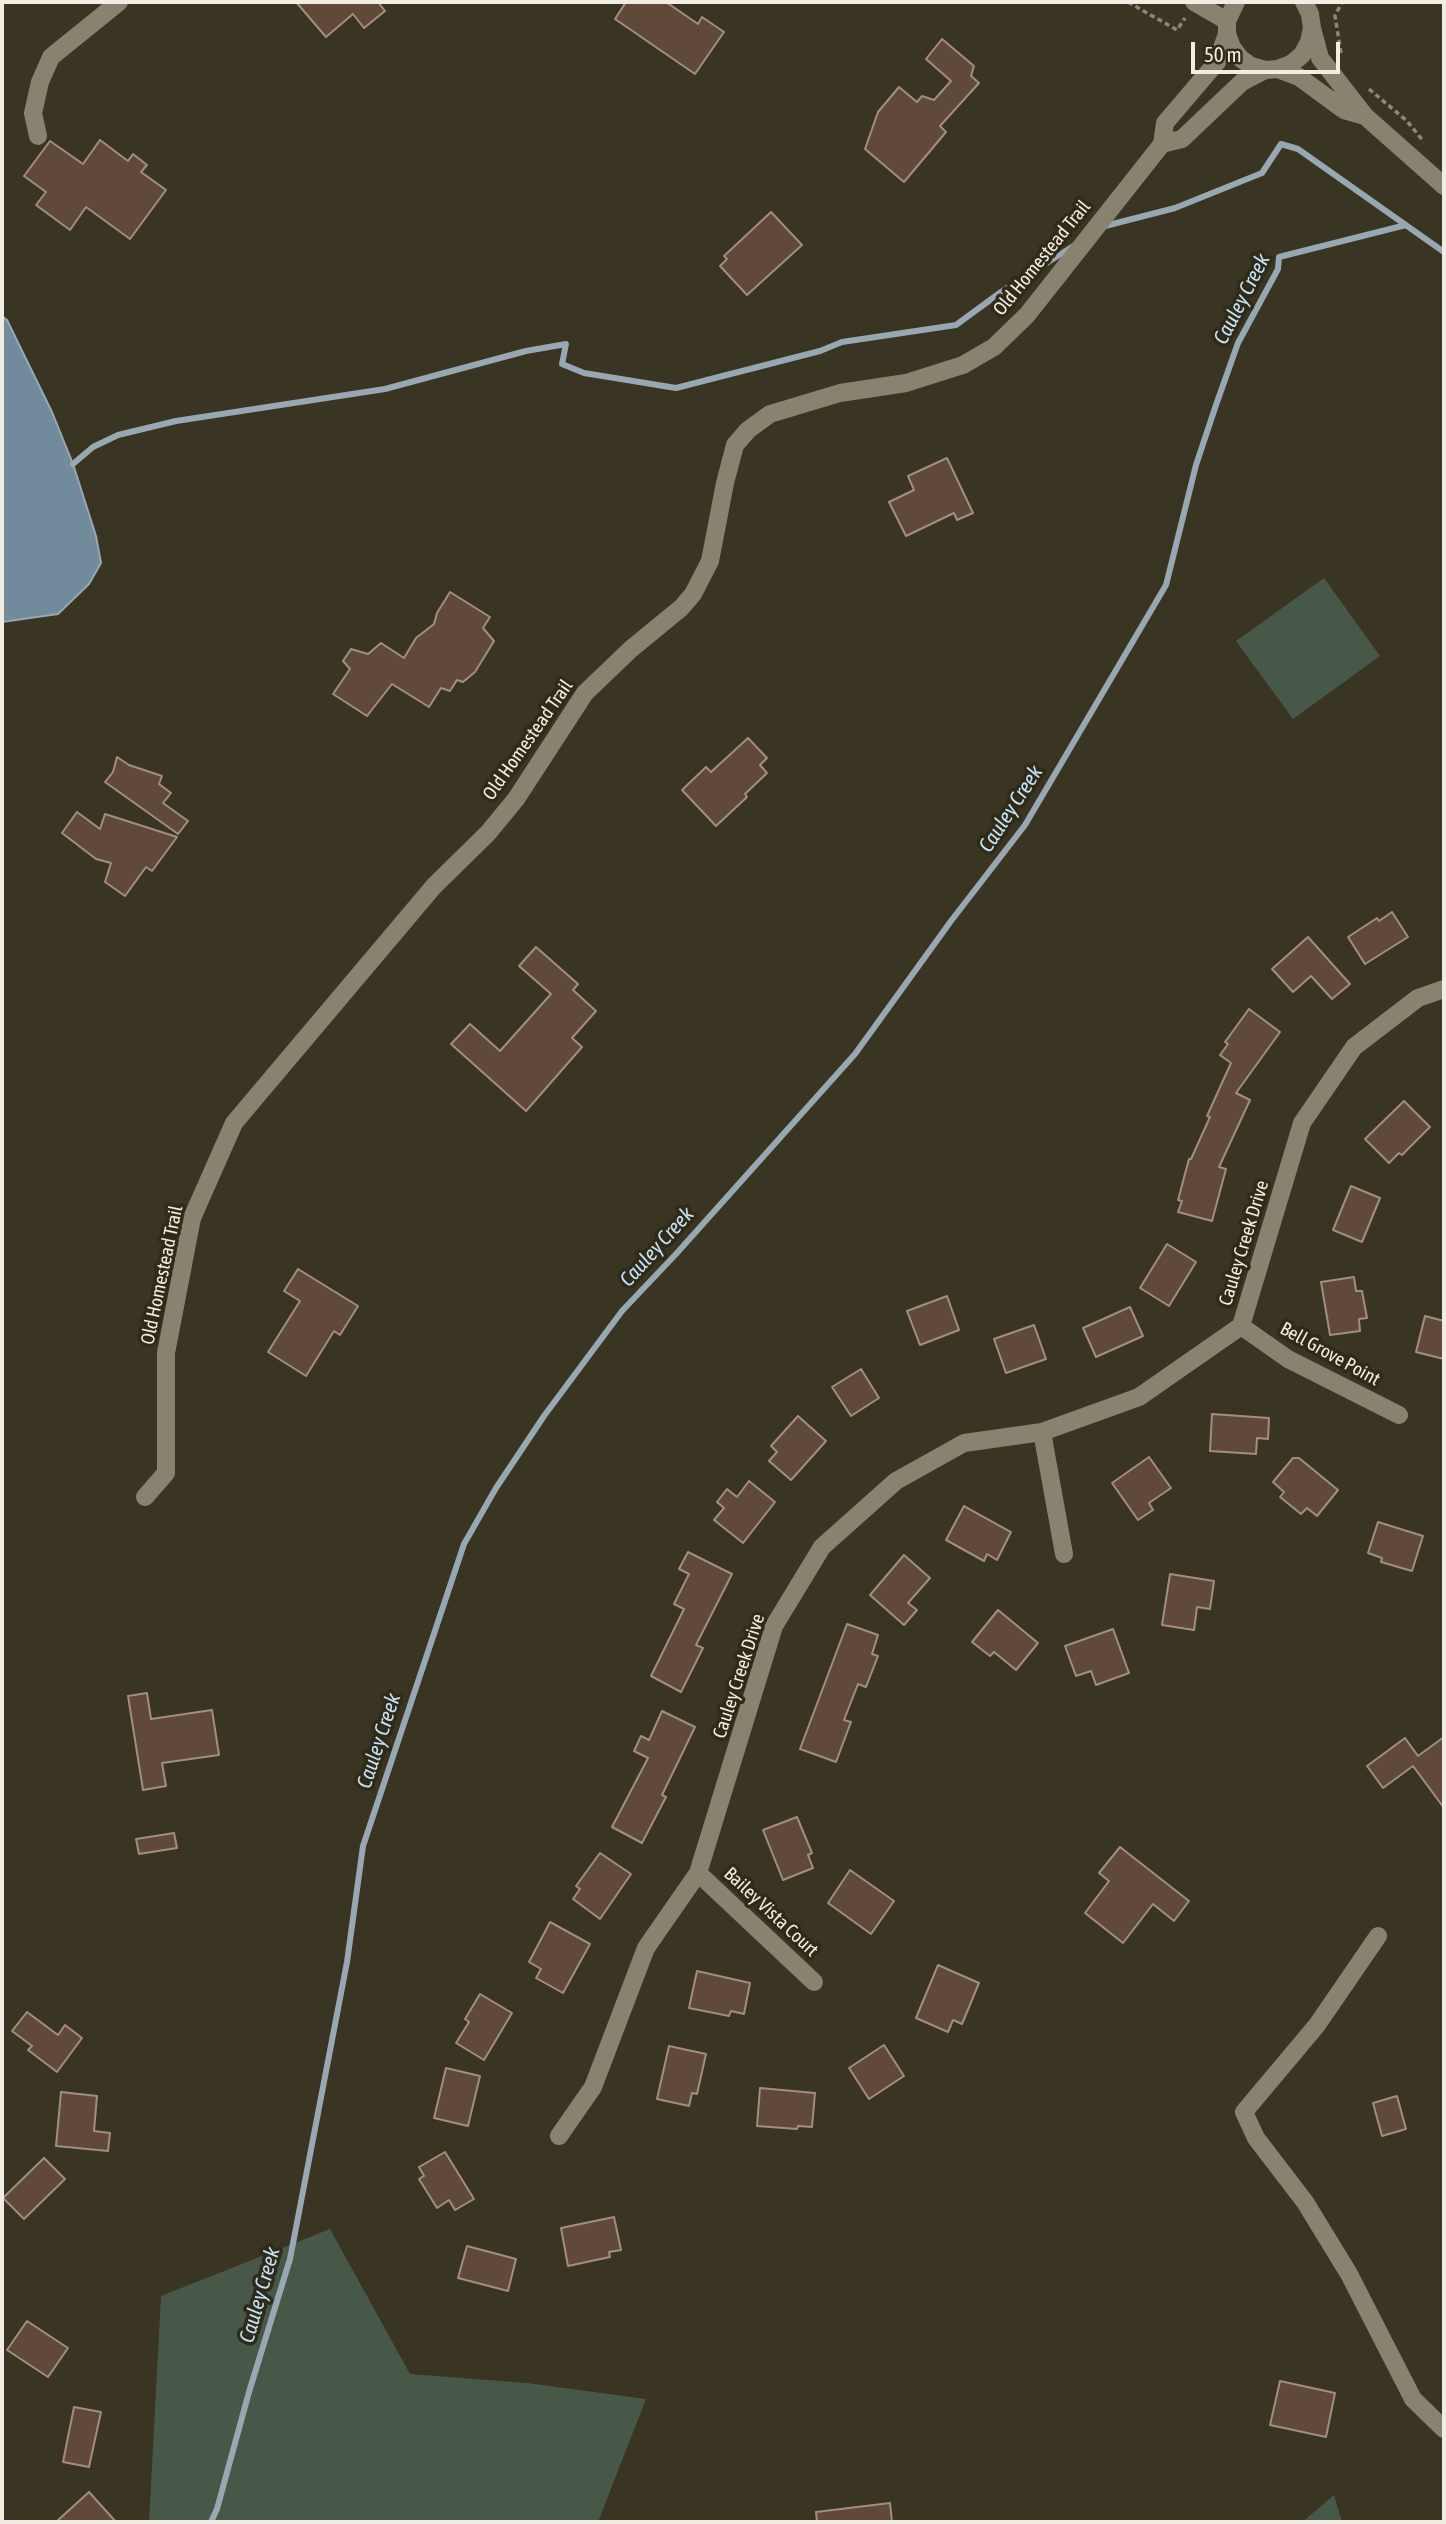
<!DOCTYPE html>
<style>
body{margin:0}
#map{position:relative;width:1446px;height:2524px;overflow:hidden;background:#3a3422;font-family:"Asap Condensed",sans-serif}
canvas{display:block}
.frame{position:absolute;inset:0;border:4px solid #f1ede2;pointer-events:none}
.scale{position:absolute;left:1191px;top:42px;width:149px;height:32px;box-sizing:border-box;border:4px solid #f1ede2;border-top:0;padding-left:9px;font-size:21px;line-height:24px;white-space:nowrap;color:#f1ede2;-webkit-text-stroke:5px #302a19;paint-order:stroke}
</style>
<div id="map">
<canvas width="1446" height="2524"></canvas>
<div class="frame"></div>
<div class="scale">50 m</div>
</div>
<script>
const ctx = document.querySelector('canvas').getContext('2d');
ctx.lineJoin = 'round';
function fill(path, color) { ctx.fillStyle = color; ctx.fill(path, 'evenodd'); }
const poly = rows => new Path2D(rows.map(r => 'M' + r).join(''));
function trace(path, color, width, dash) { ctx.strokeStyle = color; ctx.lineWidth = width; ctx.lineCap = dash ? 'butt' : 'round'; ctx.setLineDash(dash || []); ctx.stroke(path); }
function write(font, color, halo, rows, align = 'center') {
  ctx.font = font + ' "Asap Condensed",sans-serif'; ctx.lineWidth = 7; ctx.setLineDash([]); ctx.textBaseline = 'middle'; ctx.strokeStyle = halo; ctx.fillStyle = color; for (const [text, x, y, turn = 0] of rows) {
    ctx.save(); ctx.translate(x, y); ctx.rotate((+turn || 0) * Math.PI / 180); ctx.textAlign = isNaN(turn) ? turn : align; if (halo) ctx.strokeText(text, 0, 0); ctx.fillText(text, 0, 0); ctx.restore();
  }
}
const green = poly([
 [1324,578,1380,656,1293,719,1236,641],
 [330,2229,410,2374,527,2383,646,2399,598,2522,149,2522,161,2296],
 [1334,2495,1342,2522,1302,2522]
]);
const water = poly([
 [2,316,7,320,52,412,73,464,96,536,101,563,89,584,58,614,2,622,2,316]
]);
const stream = poly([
 [1105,226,1175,208,1262,173,1281,144,1298,149,1444,252],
 [73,464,93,447,118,435,176,421,385,389,526,351,566,344,562,364,584,373,676,388,820,351,842,342,956,325,1001,292,1075,245],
 [211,2522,217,2509,249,2392,290,2259,347,1962,363,1846,464,1544,496,1488,544,1416,622,1311,676,1254,855,1054,951,921,1025,825,1166,585,1196,465,1216,405,1238,343,1278,269,1279,257,1406,225]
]);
const building = poly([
 [296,2,378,2,385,11,364,28,353,14,326,37,296,2],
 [626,2,666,2,698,24,702,17,724,32,695,74,615,19,626,2],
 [942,39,974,66,971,76,979,83,940,126,946,132,904,182,865,149,878,112,899,87,917,102,922,96,934,100,951,81,926,59,942,39],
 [100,140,128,161,133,154,147,165,141,172,166,190,130,239,86,207,70,230,36,205,46,192,24,176,50,141,83,164,100,140],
 [771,212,802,245,747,295,720,266,727,259,724,256,771,212],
 [947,458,973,513,957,520,954,513,906,536,889,502,914,490,908,476,947,458],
 [450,592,490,617,483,628,494,641,475,672,463,682,457,680,450,691,441,688,429,707,392,684,367,716,333,694,350,669,343,661,351,649,368,654,381,643,404,658,416,638,434,624,437,613,450,592],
 [748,738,767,758,760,765,767,773,745,794,747,797,716,826,682,790,706,767,711,772,748,738],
 [117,757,129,765,162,776,159,784,171,793,163,803,188,821,178,834,105,782,113,772,117,757],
 [77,812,100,829,105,814,177,837,152,871,146,867,125,896,105,882,111,863,96,859,62,833,77,812],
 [1392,912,1408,937,1365,964,1348,937,1377,918,1379,921,1392,912],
 [1308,937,1350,984,1332,999,1311,976,1293,992,1272,969,1308,937],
 [536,947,578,984,573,990,596,1011,572,1038,582,1047,526,1111,451,1044,470,1024,500,1051,551,994,519,966,536,947],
 [1249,1009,1280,1032,1236,1093,1250,1100,1219,1167,1226,1169,1212,1221,1178,1212,1182,1201,1178,1200,1189,1159,1191,1159,1210,1117,1207,1116,1231,1063,1220,1055,1228,1044,1225,1042,1249,1009],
 [1404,1101,1430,1127,1402,1155,1399,1153,1389,1163,1365,1139,1404,1101],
 [1351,1186,1380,1198,1362,1242,1333,1230,1351,1186],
 [1167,1244,1196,1262,1169,1306,1140,1288,1167,1244],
 [298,1269,358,1306,340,1335,334,1331,306,1376,268,1352,300,1301,284,1291,298,1269],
 [1354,1277,1356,1291,1362,1291,1367,1318,1359,1319,1360,1331,1330,1335,1321,1282,1354,1277],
 [947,1296,959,1330,920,1345,907,1311,947,1296],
 [1130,1307,1143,1336,1096,1357,1083,1328,1130,1307],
 [1425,1316,1444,1321,1444,1359,1416,1352,1425,1316],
 [1034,1325,1046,1359,1006,1373,994,1339,1034,1325],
 [861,1369,879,1398,851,1416,832,1387,861,1369],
 [1212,1414,1269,1418,1268,1439,1257,1438,1256,1454,1210,1451,1212,1414],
 [798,1416,826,1441,791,1480,769,1461,777,1452,771,1446,798,1416],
 [1149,1457,1171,1488,1149,1503,1153,1510,1138,1520,1112,1483,1149,1457],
 [1293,1458,1299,1458,1338,1490,1317,1516,1307,1508,1301,1514,1280,1497,1284,1492,1273,1482,1293,1458],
 [749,1481,775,1502,743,1543,714,1520,724,1508,717,1502,727,1489,737,1497,749,1481],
 [964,1506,1011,1532,997,1560,987,1554,984,1561,946,1540,964,1506],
 [1378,1522,1423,1536,1412,1571,1381,1562,1382,1558,1368,1553,1378,1522],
 [688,1552,732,1574,696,1645,703,1648,681,1692,651,1676,684,1609,674,1604,689,1574,679,1569,688,1552],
 [904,1555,930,1578,908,1603,917,1610,904,1625,870,1595,904,1555],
 [1170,1574,1214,1581,1210,1609,1197,1607,1194,1630,1162,1625,1170,1574],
 [998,1610,1038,1643,1016,1670,994,1652,990,1656,972,1642,998,1610],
 [847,1624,878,1635,872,1654,878,1656,866,1687,858,1684,844,1720,851,1722,836,1762,800,1749,847,1624],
 [1113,1629,1129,1673,1096,1685,1091,1671,1076,1676,1065,1646,1113,1629],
 [147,1693,151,1719,212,1710,219,1755,162,1763,166,1786,143,1790,128,1696,147,1693],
 [662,1711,695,1727,662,1795,666,1797,642,1843,612,1827,648,1758,634,1751,641,1736,649,1740,662,1711],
 [1444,1737,1444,1808,1413,1766,1383,1788,1367,1766,1405,1738,1418,1756,1444,1737],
 [797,1817,812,1853,808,1855,813,1868,783,1880,763,1830,797,1817],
 [174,1833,177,1848,139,1854,136,1839,174,1833],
 [1120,1847,1189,1901,1174,1921,1153,1904,1123,1943,1085,1913,1109,1881,1099,1873,1120,1847],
 [600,1853,631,1874,600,1919,573,1899,580,1889,576,1886,600,1853],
 [850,1870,894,1901,871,1934,828,1903,850,1870],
 [550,1922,590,1944,563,1993,536,1978,541,1969,529,1962,550,1922],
 [938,1965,979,1983,962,2024,953,2020,948,2032,916,2018,938,1965],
 [697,1971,750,1983,744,2014,731,2011,729,2016,689,2008,697,1971],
 [480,1994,512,2013,484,2060,456,2043,469,2022,465,2019,480,1994],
 [27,2012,58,2035,65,2025,82,2038,57,2072,28,2050,32,2046,12,2031,27,2012],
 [884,2045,904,2076,869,2099,849,2068,884,2045],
 [669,2046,706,2054,697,2094,692,2093,689,2106,657,2099,669,2046],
 [446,2068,480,2076,468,2126,434,2118,446,2068],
 [760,2088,815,2093,812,2127,798,2126,797,2129,757,2126,760,2088],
 [61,2092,97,2096,94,2131,110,2133,108,2151,56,2146,61,2092],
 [1397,2096,1406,2129,1382,2136,1373,2103,1397,2096],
 [445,2152,474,2199,455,2210,449,2200,437,2208,419,2179,424,2176,419,2167,445,2152],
 [44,2158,65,2179,24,2219,3,2198,44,2158],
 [614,2217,621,2250,609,2252,610,2257,568,2266,561,2228,614,2217],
 [467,2246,516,2259,508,2291,458,2278,467,2246],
 [27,2321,68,2348,48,2377,7,2350,27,2321],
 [1280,2381,1335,2393,1326,2437,1270,2425,1280,2381],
 [74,2407,101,2412,89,2467,63,2462,74,2407],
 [89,2492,116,2522,56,2522,89,2492],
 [890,2503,892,2522,817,2522,816,2512,890,2503]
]);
const path = poly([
 [1128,2,1177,30,1185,18],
 [1341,53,1335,16,1342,2],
 [1369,89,1407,121,1424,142]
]);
const minor = poly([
 [1194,2,1227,21],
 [1236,2,1227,21,1227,34,1232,47,1240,58,1251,66,1265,70,1278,69,1291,64,1302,55,1309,42,1312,28,1310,14,1304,2],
 [1312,28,1320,58,1365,116,1444,186],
 [1278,69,1299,77,1344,110,1365,116],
 [38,136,33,113,40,82,51,57,119,2],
 [1162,144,1165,123,1217,62,1227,34],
 [1162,144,1182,139,1242,82,1265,70],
 [1241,1326,1288,1359,1399,1415],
 [1042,1432,1064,1554],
 [145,1497,166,1473,166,1353,192,1218,234,1123,434,886,488,833,516,799,585,693,631,649,681,608,693,594,710,561,725,483,735,445,748,430,770,414,840,393,906,383,963,365,994,347,1027,315,1162,144],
 [698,1873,814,1982],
 [1378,1936,1317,2025,1244,2112,1256,2138,1305,2202,1349,2274,1413,2399,1444,2429],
 [559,2136,593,2087,646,1948,698,1873,774,1626,822,1547,896,1481,964,1443,1042,1432,1139,1397,1241,1326,1302,1123,1354,1047,1418,998,1444,989]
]);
const streetNames = [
 ["Old Homestead Trail",1042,258,-51],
 ["Old Homestead Trail",528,740,-55],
 ["Cauley Creek Drive",1244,1243,-73],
 ["Old Homestead Trail",162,1275,-78],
 ["Bell Grove Point",1330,1354,29],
 ["Cauley Creek Drive",739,1676,-72],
 ["Bailey Vista Court",771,1912,43]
];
const waterNames = [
 ["Cauley Creek",1242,299,-63],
 ["Cauley Creek",1011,809,-57],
 ["Cauley Creek",657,1247,-48],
 ["Cauley Creek",379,1741,-72],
 ["Cauley Creek",260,2295,-74]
];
fill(green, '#475849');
fill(water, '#718b9d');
trace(water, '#97a8b2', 2);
trace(stream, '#97a8b2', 6);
fill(building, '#604939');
trace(building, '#a28e81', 2);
trace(path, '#8c8778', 3.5, [5, 3.5]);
trace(minor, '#89826e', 18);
write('19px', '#f1ede2', '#302a19', streetNames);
write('italic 21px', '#c5e3f8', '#302a19', waterNames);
</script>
